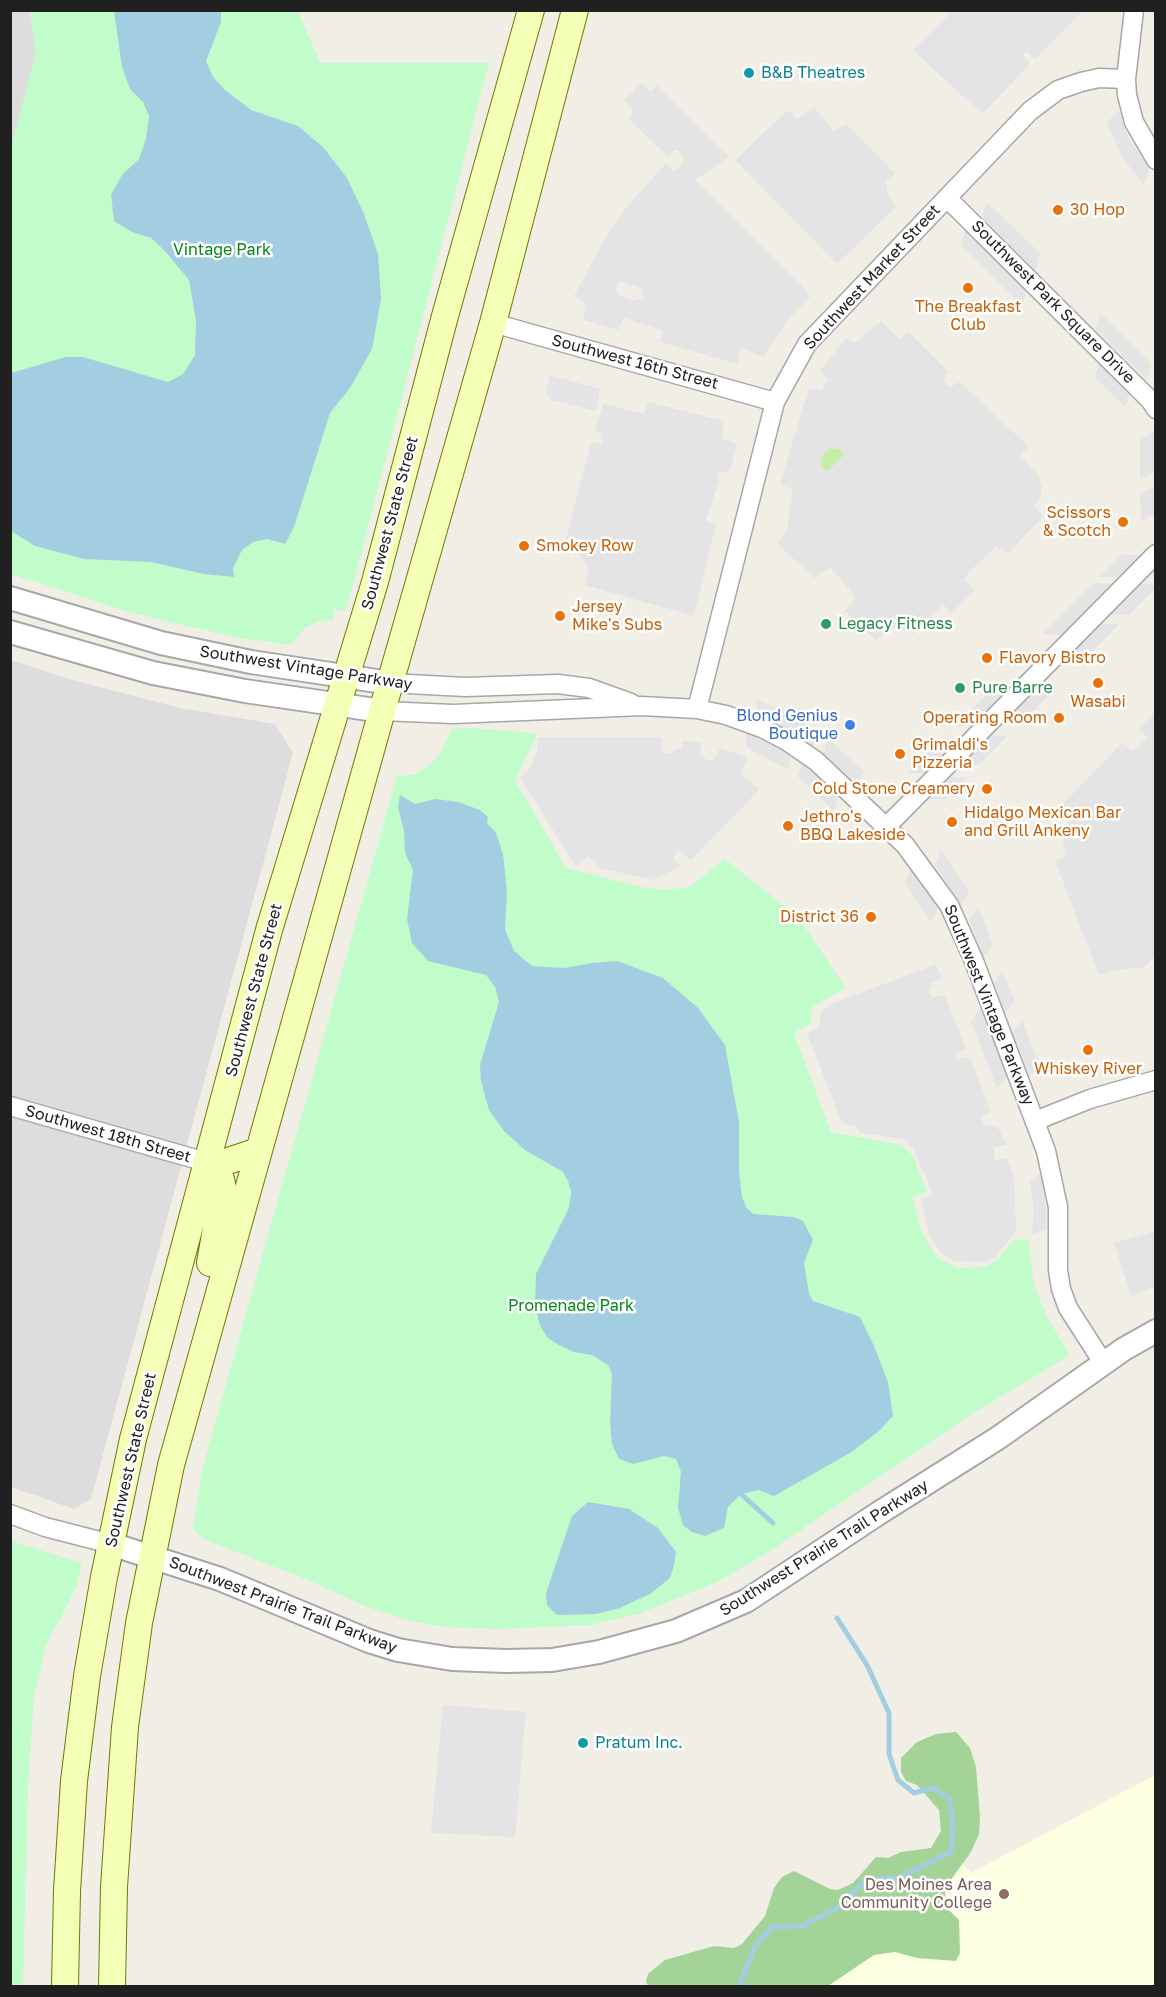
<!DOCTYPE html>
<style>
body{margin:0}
#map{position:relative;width:1166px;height:1997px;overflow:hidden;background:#f1eee6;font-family:"Golos Text",sans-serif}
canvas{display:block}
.frame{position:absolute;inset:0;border:12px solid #202020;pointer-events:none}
</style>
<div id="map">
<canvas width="1166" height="1997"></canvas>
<div class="frame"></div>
</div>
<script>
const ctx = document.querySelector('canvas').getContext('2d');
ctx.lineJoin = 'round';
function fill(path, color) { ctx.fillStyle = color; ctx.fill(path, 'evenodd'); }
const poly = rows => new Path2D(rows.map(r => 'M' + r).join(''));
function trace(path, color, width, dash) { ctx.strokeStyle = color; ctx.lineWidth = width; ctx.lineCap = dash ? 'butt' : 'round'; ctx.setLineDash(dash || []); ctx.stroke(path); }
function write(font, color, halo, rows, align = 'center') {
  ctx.font = font + ' "Golos Text",sans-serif'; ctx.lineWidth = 5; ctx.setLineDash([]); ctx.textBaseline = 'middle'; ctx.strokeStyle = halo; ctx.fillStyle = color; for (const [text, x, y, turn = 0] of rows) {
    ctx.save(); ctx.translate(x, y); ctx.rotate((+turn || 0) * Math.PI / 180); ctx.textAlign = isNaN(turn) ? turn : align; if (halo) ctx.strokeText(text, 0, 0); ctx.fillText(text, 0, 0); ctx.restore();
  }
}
const residential = poly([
 [11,11,30,11,36,53,11,150],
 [11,660,69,679,180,708,275,724,293,753,91,1499,74,1509,11,1487]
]);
const education = poly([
 [1155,1775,1155,1986,739,1986,951,1852,971,1873]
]);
const grass = poly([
 [830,448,840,449,844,455,827,472,822,469,820,462,823,452]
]);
const forest = poly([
 [956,1732,970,1748,976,1767,980,1817,979,1834,971,1852,945,1888,946,1907,959,1920,960,1953,956,1961,917,1958,895,1952,874,1955,828,1986,648,1986,646,1981,648,1974,665,1960,714,1946,734,1948,742,1944,765,1916,774,1888,782,1877,794,1871,830,1889,838,1890,853,1883,876,1857,888,1858,901,1852,931,1848,941,1831,939,1810,917,1785,906,1781,901,1772,901,1758,917,1742,936,1734]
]);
const park = poly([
 [30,11,298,11,320,63,489,63,346,611,334,609,333,620,319,621,305,628,291,645,234,637,129,612,11,574,10,150,36,54],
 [469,728,525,732,537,735,515,780,566,868,641,887,664,890,689,887,725,859,798,917,846,988,812,1007,811,1023,794,1033,831,1132,902,1145,913,1156,927,1192,912,1197,921,1230,936,1257,957,1268,986,1267,999,1258,1013,1240,1028,1239,1034,1285,1048,1319,1070,1355,972,1414,764,1555,715,1583,638,1614,589,1625,499,1629,443,1627,406,1620,367,1607,306,1579,203,1539,193,1528,202,1470,397,776,413,775,430,765,441,752,452,729],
 [11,1541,82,1563,76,1588,46,1645,34,1697,28,1786,23,1986,10,1986]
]);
const parking = poly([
 [952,11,952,10,1083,11,1035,59,1028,52,1024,53,1023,55,1030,64,982,114,913,50],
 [641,83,651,92,657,85,729,157,695,180,802,285,810,297,791,316,763,357,745,349,739,352,738,364,660,342,662,330,624,318,618,330,584,320,585,302,574,296,605,238,625,209,666,163,674,171,683,163,683,156,678,150,674,150,668,157,628,118,633,113,632,107,624,101],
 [619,281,631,286,633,284,643,290,642,298,634,301,619,295,616,290],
 [814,107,834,131,846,124,895,173,886,182,888,195,896,207,837,264,735,160,788,110,797,119],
 [1119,111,1128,137,1149,169,1144,185,1122,157,1107,122],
 [987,202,1040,253,1036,271,982,217],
 [965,231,1027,291,1022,306,961,245],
 [1100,313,1151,364,1147,380,1096,329],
 [881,321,899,339,909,332,949,372,943,380,950,387,960,382,1028,446,1021,456,1039,476,1042,488,1040,499,1034,506,1043,516,1008,554,996,546,967,574,964,580,975,590,951,614,944,605,913,634,895,627,876,641,845,611,856,597,830,567,814,578,778,544,787,529,793,490,780,484,809,388,821,391,829,380,820,371,846,338,855,343],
 [830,448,840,449,844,455,827,472,821,466,821,457],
 [1099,361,1130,392,1126,408,1095,377],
 [550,375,600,389,596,411,551,400,546,391],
 [648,402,724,421,722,438,737,444,730,471,716,473,719,481,706,520,716,524,694,616,585,585,589,569,580,555,563,551,591,443,602,443,601,434,595,431,603,404,644,414],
 [1154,431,1154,472,1140,480,1140,440],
 [1155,486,1155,513,1141,522,1140,494],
 [1122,555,1141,555,1118,577,1100,577],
 [1094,583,1111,584,1061,635,1043,634],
 [1140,584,1155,585,1155,588,1129,615,1110,615],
 [1101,624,1119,624,1085,659,1067,658],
 [1041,685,1058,686,1023,722,1005,721],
 [988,693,1004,693,972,726,956,726],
 [756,699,796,717,816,731,813,746,791,731,757,715],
 [1155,712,1155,956,1144,967,1111,971,1099,975,1055,861,1066,856,1063,842,1069,816,1061,806,1123,742,1132,751,1147,737,1139,728],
 [746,732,790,754,789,770,746,747],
 [990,736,1007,736,979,765,963,764],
 [538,737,661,737,662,752,667,754,681,748,683,741,701,743,700,754,708,761,714,760,720,748,746,757,747,760,741,774,760,789,691,860,677,850,673,859,680,866,654,880,600,868,589,856,576,866,520,778,529,770,538,749],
 [827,738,864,771,859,786,824,754],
 [942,738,958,739,925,773,908,773],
 [802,763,838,795,834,811,798,777],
 [951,777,967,778,946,799,928,799],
 [941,849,969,892,961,904,935,865],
 [912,868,939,907,931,922,905,883],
 [979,908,993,946,983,957,969,920],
 [936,964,942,979,932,983,929,992,932,998,945,995,966,1049,957,1053,956,1059,970,1057,991,1112,980,1117,984,1124,998,1128,1007,1145,994,1147,994,1160,1007,1158,1014,1179,1016,1230,996,1257,983,1262,955,1261,941,1253,929,1234,921,1199,933,1195,914,1150,904,1139,860,1133,856,1126,842,1123,807,1033,819,1027,821,1012,832,1004],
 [1002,972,1015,1001,1005,1013,994,983],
 [980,1008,1008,1076,997,1088,971,1022],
 [1022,1020,1039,1063,1030,1076,1012,1032],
 [1043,1170,1047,1229,1032,1234,1034,1210,1030,1182],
 [1155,1231,1155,1287,1131,1296,1114,1243],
 [443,1705,526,1712,515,1837,431,1833]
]);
const water = poly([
 [114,11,221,11,221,22,206,61,213,77,225,90,251,110,298,126,323,147,347,178,364,214,378,254,381,299,372,349,350,388,330,413,294,527,285,544,267,539,253,542,242,550,233,568,234,577,204,574,151,562,84,559,35,546,11,531,11,373,66,357,83,357,168,382,183,374,195,355,196,321,189,280,165,251,151,238,132,232,114,221,111,195,122,175,139,159,146,139,149,116,143,102,130,89,122,67],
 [400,795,415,804,436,799,458,802,480,810,488,817,487,823,496,833,503,854,507,892,505,929,514,951,532,966,564,968,592,963,617,961,663,978,698,1008,725,1045,739,1122,739,1171,742,1197,746,1207,753,1214,794,1217,803,1221,813,1240,804,1263,809,1294,813,1301,860,1317,874,1346,888,1382,893,1416,879,1431,850,1453,774,1496,759,1490,741,1494,728,1507,724,1528,705,1536,692,1532,683,1525,678,1508,681,1472,676,1459,664,1456,633,1464,619,1459,612,1444,610,1423,612,1374,608,1365,592,1355,574,1352,559,1345,548,1338,540,1326,535,1305,536,1274,569,1208,571,1192,568,1181,563,1172,525,1150,504,1131,489,1110,481,1081,480,1065,499,1002,495,987,486,975,428,961,412,943,407,919,413,870,405,853,404,830,398,808],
 [588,1502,629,1509,658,1528,676,1552,674,1565,670,1578,650,1594,620,1608,596,1614,557,1615,547,1605,546,1593,572,1516]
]);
const stream = poly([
 [741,1494,773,1523],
 [739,1986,754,1948,772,1927,803,1926,837,1908,867,1879,899,1878,951,1852,953,1823,949,1798,933,1788,914,1793,898,1780,889,1754,889,1713,867,1665,837,1618]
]);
const minor = poly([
 [1134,10,1126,79,1127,95,1134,122,1156,160],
 [947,198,1150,400,1156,409],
 [493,323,775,402],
 [390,683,465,687,558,684,589,688,631,703],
 [697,709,775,402,807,344,1030,111,1058,90,1081,82,1099,78,1126,79],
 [382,711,453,714,642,706,697,709,726,715,762,728,787,741,816,761,905,845,949,905,974,961,1046,1151,1058,1207,1058,1270,1061,1289,1068,1308,1104,1364],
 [886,827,1156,554],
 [10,1106,206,1162],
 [1035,1121,1090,1099,1156,1080],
 [10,1514,45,1527,111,1544]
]);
const tertiary = poly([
 [10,598,161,643,251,662,390,683],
 [10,632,153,673,245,691,382,711],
 [111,1544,220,1579,369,1641,398,1650,452,1659,506,1661,552,1660,599,1652,676,1631,746,1601,879,1513,998,1438,1124,1349,1156,1331]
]);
const secondary = poly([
 [206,1162,221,1179,223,1189,210,1263],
 [206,1162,222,1163,258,1151],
 [65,1986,67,1891,74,1781,87,1676,104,1577,133,1439,269,930,375,582,445,316,531,10],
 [112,1986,114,1887,125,1727,139,1623,171,1465,382,711,493,323,575,10]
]);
const markers = [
 [749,73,6,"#0f9aa8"],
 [1058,210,6,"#e8710a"],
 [968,288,6,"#e8710a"],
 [1123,522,6,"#e8710a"],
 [524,546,6,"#e8710a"],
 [560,616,6,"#e8710a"],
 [826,624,6,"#2e9e5b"],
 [987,658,6,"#e8710a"],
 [1098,683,6,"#e8710a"],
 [960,688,6,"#2e9e5b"],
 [1059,718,6,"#e8710a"],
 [850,725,6,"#3f7fe0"],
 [900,754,6,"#e8710a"],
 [987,789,6,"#e8710a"],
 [952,822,6,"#e8710a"],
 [788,826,6,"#e8710a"],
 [871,917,6,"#e8710a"],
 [1088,1050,6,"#e8710a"],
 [583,1743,6,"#0f9aa8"],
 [1004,1894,6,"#8d6e63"]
];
const cultureNames = [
 ["B&B Theatres",761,73],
 ["Pratum Inc.",595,1743]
];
const foodNames = [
 ["30 Hop",1070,210],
 ["The Breakfast",968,307,"center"],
 ["Club",968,325,"center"],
 ["Scissors",1111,513,"right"],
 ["& Scotch",1111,531,"right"],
 ["Smokey Row",536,546],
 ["Jersey",572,607],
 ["Mike's Subs",572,625],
 ["Flavory Bistro",999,658],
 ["Wasabi",1098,702,"center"],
 ["Operating Room",1047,718,"right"],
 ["Grimaldi's",912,745],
 ["Pizzeria",912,763],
 ["Cold Stone Creamery",975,789,"right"],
 ["Hidalgo Mexican Bar",964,813],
 ["and Grill Ankeny",964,831],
 ["Jethro's",800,817],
 ["BBQ Lakeside",800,835],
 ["District 36",859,917,"right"],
 ["Whiskey River",1088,1069,"center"]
];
const parkNames = [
 ["Vintage Park",222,250],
 ["Promenade Park",571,1306]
];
const streetNames = [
 ["Southwest Market Street",872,277,-47],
 ["Southwest Park Square Drive",1053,302,45],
 ["Southwest 16th Street",635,362,15],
 ["Southwest State Street",390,523,-75],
 ["Southwest Vintage Parkway",306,668,9],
 ["Southwest State Street",254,990,-75],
 ["Southwest Vintage Parkway",989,1005,68],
 ["Southwest 18th Street",108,1134,16],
 ["Southwest State Street",131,1460,-77],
 ["Southwest Prairie Trail Parkway",824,1548,-32],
 ["Southwest Prairie Trail Parkway",283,1605,21]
];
const leisureNames = [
 ["Legacy Fitness",838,624],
 ["Pure Barre",972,688]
];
const shopNames = [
 ["Blond Genius",838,716],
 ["Boutique",838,734]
];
const educationNames = [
 ["Des Moines Area",992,1885],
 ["Community College",992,1903]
];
fill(residential, '#dedddd');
fill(education, '#fdffe1');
fill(grass, '#c5eea8');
fill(forest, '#a4d398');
fill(park, '#c0fdca');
fill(parking, '#e4e4e4');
fill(water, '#a3cee2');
trace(stream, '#a3cee2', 5);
trace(minor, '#a7a7a7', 21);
trace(tertiary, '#a7a7a7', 26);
trace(secondary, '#667e00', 28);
trace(minor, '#fff', 18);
trace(tertiary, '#fff', 22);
trace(secondary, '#f5feb7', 26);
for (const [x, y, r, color] of markers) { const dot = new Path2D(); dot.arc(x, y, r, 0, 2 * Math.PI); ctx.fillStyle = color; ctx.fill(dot); trace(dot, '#fff', 2); }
write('16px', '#0d838f', '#fff', cultureNames, 'left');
write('16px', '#c56008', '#fff', foodNames, 'left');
write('16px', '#048819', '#fff', parkNames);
write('16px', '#202020', '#fff', streetNames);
write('16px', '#27864d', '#fff', leisureNames, 'left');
write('16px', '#366cbe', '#fff', shopNames, 'right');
write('16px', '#785e54', '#fff', educationNames, 'right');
</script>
